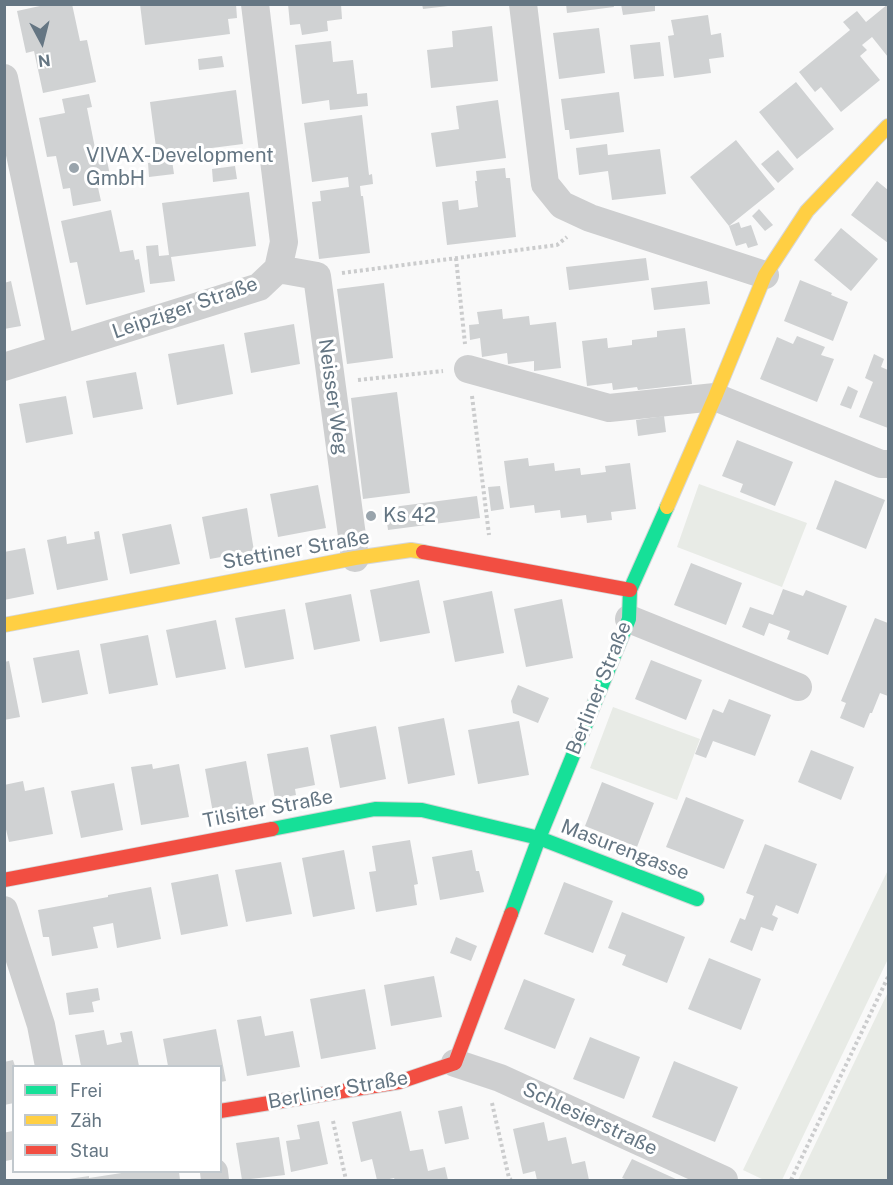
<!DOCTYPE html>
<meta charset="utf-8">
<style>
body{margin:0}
#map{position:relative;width:893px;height:1185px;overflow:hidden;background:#f9f9f9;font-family:"Public Sans",sans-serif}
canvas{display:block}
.frame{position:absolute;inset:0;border:6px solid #657683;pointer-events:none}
.legend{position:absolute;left:12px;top:1065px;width:210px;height:108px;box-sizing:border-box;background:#fff;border:2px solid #c1c8cd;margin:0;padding:8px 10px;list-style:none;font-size:18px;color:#657683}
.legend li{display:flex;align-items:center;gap:12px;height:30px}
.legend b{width:30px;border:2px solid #c1c8cd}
.north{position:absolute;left:12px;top:12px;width:60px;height:60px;-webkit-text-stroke:4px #fff;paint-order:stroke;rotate:173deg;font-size:16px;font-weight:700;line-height:24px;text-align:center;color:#657683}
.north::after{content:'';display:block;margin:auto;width:21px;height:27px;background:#657683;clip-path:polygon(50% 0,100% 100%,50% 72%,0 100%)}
</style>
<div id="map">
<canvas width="893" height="1185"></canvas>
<div class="frame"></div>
<ul class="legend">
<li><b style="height:8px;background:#16e098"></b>Frei</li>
<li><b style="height:8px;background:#ffcf43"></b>Zäh</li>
<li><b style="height:8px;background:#f24e42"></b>Stau</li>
</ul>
<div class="north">N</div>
</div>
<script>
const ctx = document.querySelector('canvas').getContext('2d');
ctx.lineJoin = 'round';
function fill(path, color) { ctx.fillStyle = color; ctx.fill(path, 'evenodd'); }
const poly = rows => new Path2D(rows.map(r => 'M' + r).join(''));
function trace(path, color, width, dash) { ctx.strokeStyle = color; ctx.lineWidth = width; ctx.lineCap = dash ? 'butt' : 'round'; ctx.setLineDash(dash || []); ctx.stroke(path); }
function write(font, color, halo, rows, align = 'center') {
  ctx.font = font + ' "Public Sans",sans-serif'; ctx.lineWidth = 6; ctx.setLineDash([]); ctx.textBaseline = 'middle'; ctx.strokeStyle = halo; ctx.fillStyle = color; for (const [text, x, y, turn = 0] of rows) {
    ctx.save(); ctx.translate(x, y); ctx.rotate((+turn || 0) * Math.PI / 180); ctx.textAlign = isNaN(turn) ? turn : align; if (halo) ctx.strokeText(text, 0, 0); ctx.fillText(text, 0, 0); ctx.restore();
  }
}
const green = poly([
 [699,484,807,523,782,587,677,547],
 [613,707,700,739,677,800,590,768],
 [888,870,888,959,782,1180,764,1180,743,1170],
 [888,992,888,1180,798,1180]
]);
const building = poly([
 [49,4,72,4,80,41,87,40,96,82,43,93,34,51,26,53,17,11],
 [140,4,236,4,237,18,228,19,230,34,145,45],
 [288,4,341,4,342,19,327,21,328,31,302,35,300,24,290,25],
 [422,4,448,4,448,6,423,9],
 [566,4,613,4,614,7,567,13],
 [621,4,655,4,655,11,623,15],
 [888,4,888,57,872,37,862,45,867,50,860,56,880,80,841,112,821,87,815,92,799,72,850,30,843,22,857,11,866,22],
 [708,15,711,35,721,33,724,57,709,59,711,73,674,78,668,36,674,35,671,20],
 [492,26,498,81,431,88,427,50,453,47,452,31],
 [599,28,605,73,559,79,553,33],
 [331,41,333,62,353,60,357,94,367,93,368,106,330,110,329,100,302,104,295,45],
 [660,42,664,76,634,79,630,45],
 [222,56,224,67,199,70,198,59],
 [796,82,834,129,797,159,759,112],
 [236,90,243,144,157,155,150,102],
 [619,92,624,132,570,139,569,130,565,130,561,99],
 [89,94,92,107,87,108,95,148,104,146,111,180,97,183,101,201,73,206,70,188,63,189,56,156,47,157,39,118,65,113,62,99],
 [498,100,506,158,436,167,431,133,459,129,456,106],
 [362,115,369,175,372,174,373,184,360,186,361,196,363,196,370,253,319,259,312,202,321,201,320,191,349,187,348,177,312,182,304,123],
 [736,140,775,189,729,226,739,222,741,228,751,225,758,245,748,248,746,243,736,246,729,226,690,177],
 [607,144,608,155,660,149,666,194,612,200,608,171,579,175,576,148],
 [778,150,794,169,778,183,761,164],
 [172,160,174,174,149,177,148,163],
 [235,166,237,179,213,182,212,169],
 [505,168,506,178,510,178,516,237,447,245,442,202,458,200,459,210,478,207,475,181,477,181,476,171],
 [877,181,888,190,888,243,851,215],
 [249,192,256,246,171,257,175,281,150,284,146,246,158,245,159,256,169,255,162,203],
 [759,209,773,225,765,231,752,216],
 [111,210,120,252,133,250,135,260,139,259,145,292,86,305,77,262,70,263,61,221],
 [841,228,878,259,851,291,814,260],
 [646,258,649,280,569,290,566,267],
 [800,280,832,293,831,295,848,302,833,341,784,321],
 [11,281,21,326,4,329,4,283],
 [707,281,710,304,654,310,651,288],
 [384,283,393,358,347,364,337,289],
 [502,309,503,319,529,316,530,325,556,322,561,368,534,371,534,361,508,364,507,353,482,357,480,338,470,340,469,325,479,324,477,312],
 [294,324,300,364,251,373,244,333],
 [685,328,692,384,638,390,637,387,613,390,612,383,587,386,582,341,607,338,608,348,632,345,632,340,657,337,657,331],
 [797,336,825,347,821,355,834,359,817,402,760,379,777,337,793,344],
 [224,344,233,394,177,405,168,354],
 [874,354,884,359,881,367,888,370,888,428,859,417,873,382,865,378],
 [136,372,143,409,93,418,86,381],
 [848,386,858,391,851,409,840,405],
 [397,392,410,493,363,499,351,398],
 [66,396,73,434,26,443,19,404],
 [664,416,666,432,638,436,636,420],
 [737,440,793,462,775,506,740,492,743,484,722,476],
 [528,458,529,466,554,463,555,471,580,468,581,475,606,472,605,466,630,463,636,509,611,512,612,520,587,523,586,515,561,518,560,510,535,513,534,505,510,508,504,461],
 [835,480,885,500,866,549,816,529],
 [318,485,326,528,278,537,270,494],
 [500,486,504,509,491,511,488,487],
 [477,496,480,518,388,530,385,508],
 [247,508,254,551,210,559,202,517],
 [376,512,377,520,366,521,365,513],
 [171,524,180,564,130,574,122,534],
 [99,531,108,580,57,590,47,540,66,536,67,544,95,539,94,532],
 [25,548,34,594,4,600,4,552],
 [691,563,742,583,726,625,674,605],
 [419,580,430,633,380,642,370,590],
 [783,589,803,596,806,590,847,606,828,655,787,639,790,631,769,623,764,636,742,627,750,607,773,615],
 [492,591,504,653,455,662,443,601],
 [351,594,360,641,314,650,305,603],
 [562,599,573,658,526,667,514,609],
 [285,609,294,659,245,668,235,618],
 [875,618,888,623,888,696,880,693,872,713,870,713,864,728,840,718,846,703,841,701],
 [216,620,226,669,176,678,166,630],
 [148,635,158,685,109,694,100,644],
 [79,650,88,694,42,703,33,658],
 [651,660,702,680,686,720,635,699],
 [9,661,20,717,4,720,4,662],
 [518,685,549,698,538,723,513,713,511,701],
 [729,699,771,715,755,756,713,741,706,758,695,754,713,709,723,713],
 [444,718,455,775,408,784,398,727],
 [519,721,529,775,478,784,468,730],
 [376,726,386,779,340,788,330,735],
 [308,747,315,785,295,789,296,795,275,799,267,754],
 [811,750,854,767,841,800,798,782],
 [246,761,254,805,213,813,205,769],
 [152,764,153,769,179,764,189,817,141,825,131,767],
 [23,781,25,791,44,787,53,834,9,842,4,821,4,785],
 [602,782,654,803,637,847,585,826],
 [114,783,123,830,81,838,71,791],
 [686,797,744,820,724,869,666,847],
 [410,840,418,884,414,885,417,905,376,912,369,872,376,871,372,846],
 [765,844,817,864,798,914,776,905,772,915,778,918,773,931,761,927,752,951,730,942,740,918,745,920,754,896,746,893],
 [344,850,355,909,313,917,302,858],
 [472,850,476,871,479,871,484,892,440,900,432,857],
 [281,862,292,914,246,922,235,870],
 [218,874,228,926,181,935,171,883],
 [564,882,613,901,593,953,544,934],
 [151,887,161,939,117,948,113,923,93,927,98,948,52,956,49,937,43,937,38,910,108,897,108,895],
 [622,912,685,937,667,983,622,965,626,955,608,948],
 [456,937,477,946,471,961,450,953],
 [709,958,761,979,741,1030,688,1009],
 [434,976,442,1017,391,1026,384,985],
 [524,979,575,999,555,1049,504,1029],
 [98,988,100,1000,92,1002,94,1012,69,1015,66,993],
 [365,989,376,1049,321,1059,310,999],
 [261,1016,265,1036,293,1031,300,1067,247,1076,237,1020],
 [216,1029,226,1081,220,1082,220,1066,168,1066,163,1039],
 [104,1030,107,1045,122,1042,120,1033,132,1031,139,1066,81,1066,75,1035],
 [590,1037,640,1057,624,1099,573,1079],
 [13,1060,15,1066,14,1066,14,1103,4,1105,4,1062],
 [674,1061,738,1087,715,1142,652,1117],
 [462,1106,469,1139,445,1144,438,1111],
 [401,1111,410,1151,423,1149,428,1171,445,1167,448,1180,395,1180,394,1178,385,1180,377,1180,372,1159,361,1162,352,1122],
 [319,1121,328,1164,291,1172,286,1141,300,1139,297,1125],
 [544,1122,548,1141,566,1137,572,1164,585,1161,589,1180,537,1180,535,1171,523,1174,513,1129],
 [279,1137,285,1175,242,1180,236,1143],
 [632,1159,678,1180,628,1180,622,1178],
 [128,1172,179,1172,180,1180,69,1180,69,1179,89,1176,89,1178]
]);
const path = poly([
 [456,258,465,344],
 [342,273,557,245,567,237],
 [358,380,443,371],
 [472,396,489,535],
 [492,1103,509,1178,511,1180],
 [333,1121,346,1180],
 [791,1180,888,977]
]);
const street = poly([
 [523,4,545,184,562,205,590,218,765,275],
 [4,78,61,349],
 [278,269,317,276,355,558],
 [4,367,259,287,278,269,284,242,255,4],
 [468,369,609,408,715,397,881,464,888,464],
 [629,619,798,687],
 [4,910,41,1025,49,1066],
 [455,1063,500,1078,724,1180],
 [4,1147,14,1145],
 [214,1172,215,1180]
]);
const fast = poly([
 [272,829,375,809,422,810,539,838,697,899],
 [511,914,539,838,629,619,630,590,667,507]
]);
const slow = poly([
 [667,507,715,397,765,275,807,211,888,126],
 [4,625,355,558,411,550,423,552]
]);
const jam = poly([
 [423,552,630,590],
 [4,880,272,829],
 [220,1111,399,1082,455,1063,511,914]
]);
const markers = [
 [74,168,6,"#99a4ac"],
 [371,516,6,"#99a4ac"]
];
const poiNames = [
 ["VIVAX-Development",86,156],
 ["GmbH",86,179],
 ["Ks 42",383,516]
];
const streetNames = [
 ["Leipziger Straße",185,308,-19],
 ["Neisser Weg",333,397,82],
 ["Stettiner Straße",296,550,-10],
 ["Berliner Straße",599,688,-68],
 ["Tilsiter Straße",268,809,-11],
 ["Masurengasse",625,850,21],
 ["Berliner Straße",338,1090,-10],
 ["Schlesierstraße",590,1119,25]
];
fill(green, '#e8ebe6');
fill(building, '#d0d2d3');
trace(fast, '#d5d6d7', 16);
trace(slow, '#d5d6d7', 16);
trace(jam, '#d5d6d7', 16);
trace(path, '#cbcccd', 4, [3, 3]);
trace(street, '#cecfd0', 28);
trace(fast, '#16e098', 14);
trace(slow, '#ffcf43', 14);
trace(jam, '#f24e42', 14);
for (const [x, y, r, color] of markers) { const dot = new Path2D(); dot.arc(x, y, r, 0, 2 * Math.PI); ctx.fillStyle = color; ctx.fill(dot); trace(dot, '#fff', 2); }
write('20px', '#657683', '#fff', poiNames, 'left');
write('20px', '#657683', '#fff', streetNames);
</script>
